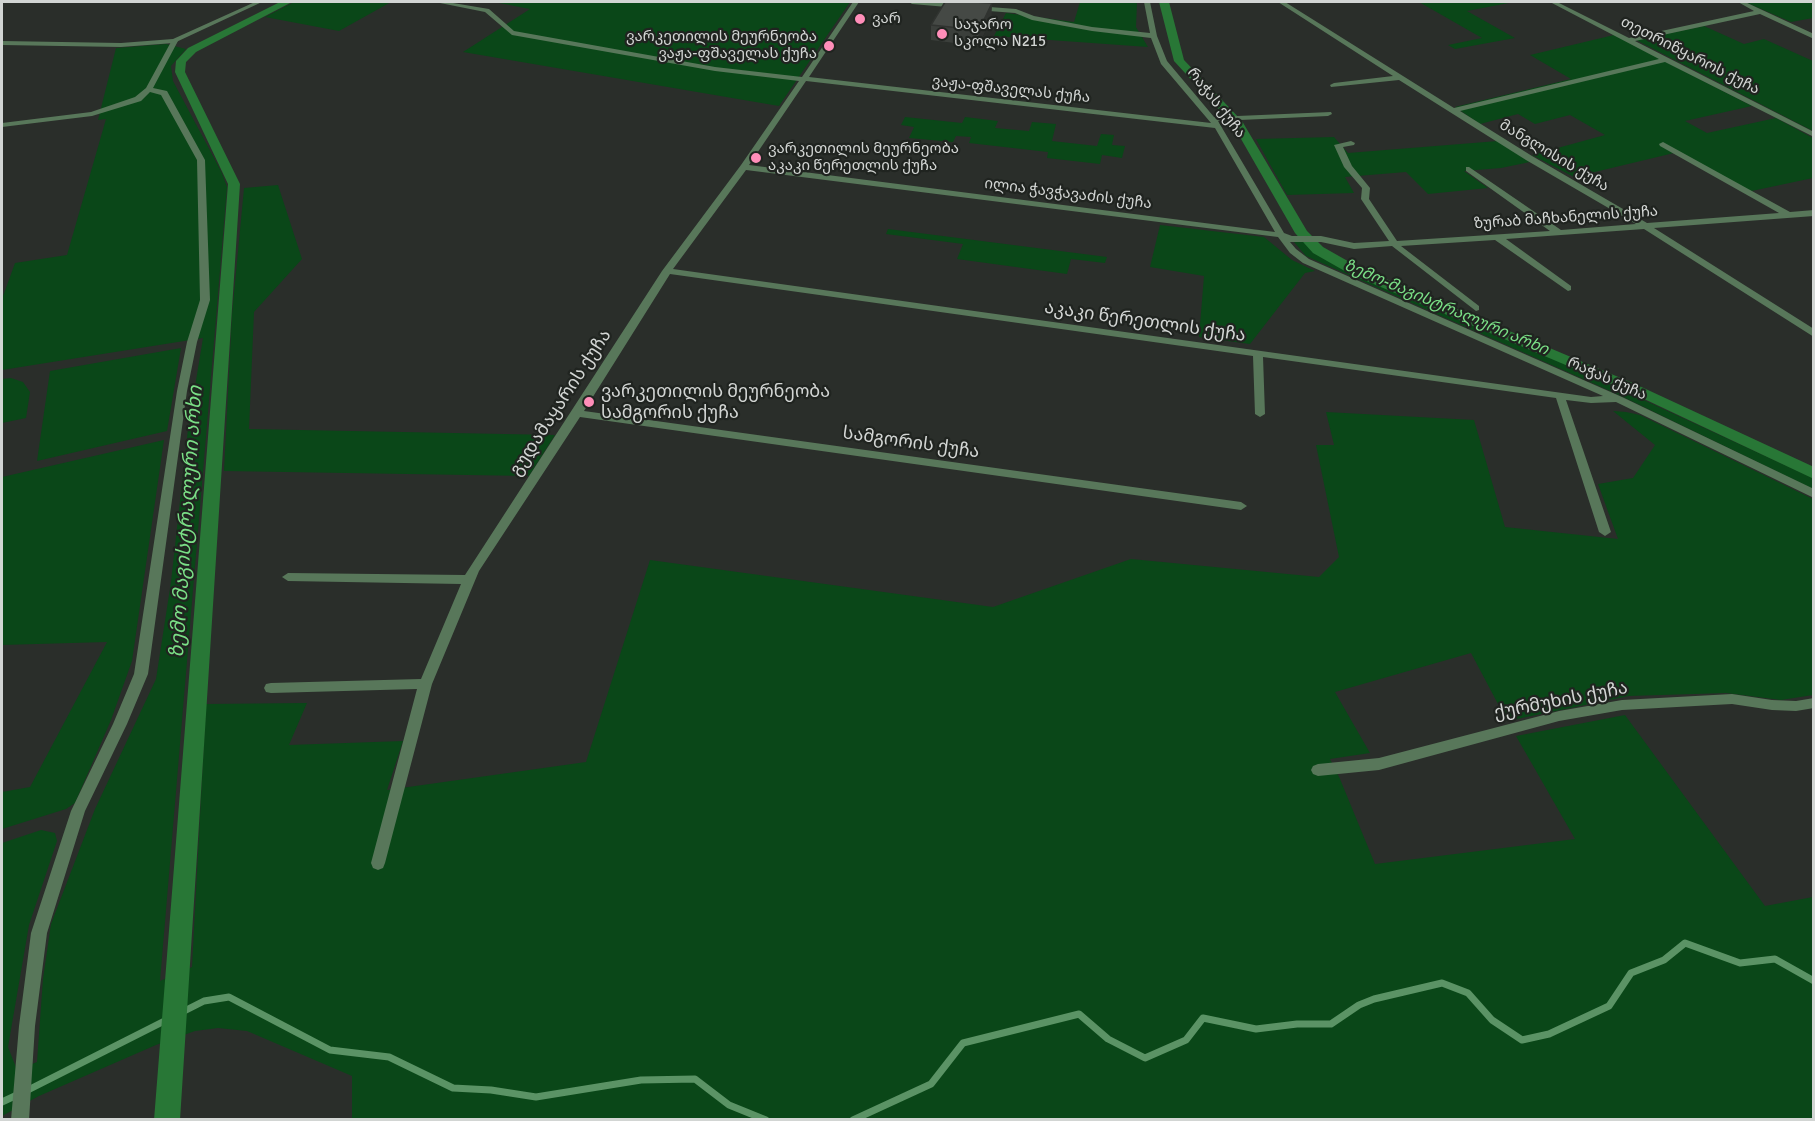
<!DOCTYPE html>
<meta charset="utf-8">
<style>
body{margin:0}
#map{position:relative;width:1815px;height:1121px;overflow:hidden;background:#2a2e2a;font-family:Signika,sans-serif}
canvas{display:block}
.frame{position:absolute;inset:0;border:3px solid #d2d5d3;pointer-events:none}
</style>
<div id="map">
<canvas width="1815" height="1121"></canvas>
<div class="frame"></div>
</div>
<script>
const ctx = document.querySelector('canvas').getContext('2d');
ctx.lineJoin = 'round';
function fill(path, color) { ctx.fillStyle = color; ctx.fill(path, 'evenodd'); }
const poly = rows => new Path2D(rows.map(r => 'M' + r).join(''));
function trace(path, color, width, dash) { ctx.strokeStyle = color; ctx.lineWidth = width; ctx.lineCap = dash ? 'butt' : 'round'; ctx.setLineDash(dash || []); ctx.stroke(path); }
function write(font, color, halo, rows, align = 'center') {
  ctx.font = font + ' Signika,"Noto Sans Georgian",sans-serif'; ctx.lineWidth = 4.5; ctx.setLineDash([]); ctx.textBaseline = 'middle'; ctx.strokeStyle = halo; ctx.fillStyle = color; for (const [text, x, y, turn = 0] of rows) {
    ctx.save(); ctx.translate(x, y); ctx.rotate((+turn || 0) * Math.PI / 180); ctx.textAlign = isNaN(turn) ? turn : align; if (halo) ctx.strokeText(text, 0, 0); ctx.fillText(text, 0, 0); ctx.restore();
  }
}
const green = poly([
 [294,2,391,2,339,31,265,17],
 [494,2,850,2,779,106,463,52,530,9],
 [1080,2,1137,2,1136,27,1148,47,994,36,1006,13,1074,22],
 [1419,2,1514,2,1467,11,1515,38,1455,49,1448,45,1482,38],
 [1745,2,1811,2,1813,3,1813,18,1791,22],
 [1704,26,1744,44,1764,39,1813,61,1813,131,1636,40],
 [1614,35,1752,106,1685,121,1707,133,1776,118,1813,138,1813,178,1747,192,1674,153,1574,177,1532,155,1605,135,1570,115,1535,124,1518,114,1480,124,1455,107,1571,79,1530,55],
 [166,44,186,49,171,66,173,81,222,173,227,187,160,981,192,967,206,704,307,703,289,745,403,741,387,790,586,762,650,560,993,607,1131,559,1319,577,1339,557,1316,445,1334,445,1326,412,1474,420,1505,527,1618,539,1598,484,1633,478,1655,445,1613,411,1626,412,1640,415,1813,499,1813,695,1781,700,1726,693,1629,696,1507,721,1471,653,1335,692,1370,753,1330,759,1340,779,1375,864,1575,839,1516,736,1625,715,1765,906,1813,897,1813,1119,352,1119,352,1076,247,1031,218,1028,195,1031,156,1045,39,1096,2,1116,2,843,41,830,55,833,57,841,29,925,8,1047,17,1070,37,1062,43,979,51,924,95,809,156,679,171,582,188,429,203,338,2,370,2,299,15,263,67,255,106,119,98,120,116,48],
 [905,117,962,123,965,117,998,121,995,128,1029,131,1032,122,1056,124,1052,141,1097,146,1101,134,1114,135,1112,145,1125,146,1122,158,1102,155,1100,164,1047,158,1048,152,969,143,971,137,956,136,953,142,909,138,914,127,901,125],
 [1334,137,1348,153,1498,141,1530,162,1501,168,1464,171,1488,188,1428,194,1406,172,1345,177,1354,193,1287,195,1256,139],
 [278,185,302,259,254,312,249,429,555,435,529,476,224,471,232,315,244,188],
 [1160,225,1264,237,1292,260,1315,271,1305,273,1250,344,1199,337,1204,276,1150,267],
 [888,229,1107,257,1105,263,1071,259,1067,274,957,259,963,244,886,234],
 [1294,242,1304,242,1319,254,1361,276,1546,355,1813,478,1813,489,1617,394,1306,256],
 [181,348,167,431,37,461,50,371],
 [11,378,23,382,30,392,26,418,2,423,2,379],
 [164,440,132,661,111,720,75,803,66,809,2,829,2,792,30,787,107,642,2,645,2,477]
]);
const stream = poly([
 [26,1091,204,1001,229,997,330,1050,389,1057,453,1088,491,1090,536,1097,641,1080,695,1079,729,1105,766,1120],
 [2,1102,17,1095],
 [853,1120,931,1084,963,1043,1079,1014,1108,1039,1145,1058,1186,1040,1203,1018,1256,1029,1297,1024,1331,1024,1359,1005,1374,999,1442,983,1468,993,1492,1020,1522,1040,1549,1034,1609,1006,1631,973,1664,960,1685,943,1740,963,1775,959,1814,981]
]);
const canal = poly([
 [280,2,292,2,196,52,186,62,185,72,240,184,180,1120,154,1120,228,184,175,72,176,61,188,48,280,2],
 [1159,2,1169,2,1184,60,1242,121,1307,231,1323,247,1360,268,1635,384,1814,467,1814,479,1625,390,1350,274,1313,253,1295,233,1233,125,1174,61,1159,2]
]);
const minor = poly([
 [435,2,447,2,489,9,514,31,715,67,802,77,853,2,859,2,809,77,1211,123,1161,64,1151,38,1092,31,1032,20,1015,13,976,10,973,8,976,6,1016,9,1034,16,1092,27,1150,33,1144,2,1150,2,1157,36,1167,61,1214,117,1331,112,1332,114,1328,116,1218,121,1284,233,1292,236,1321,236,1354,243,1389,241,1361,199,1362,188,1344,167,1334,145,1351,141,1355,143,1354,145,1343,147,1352,166,1370,188,1369,199,1397,241,1550,231,1466,171,1466,167,1469,167,1561,230,1636,224,1526,160,1399,80,1331,87,1330,85,1334,83,1393,76,1278,2,1285,2,1454,108,1659,59,1550,2,1557,2,1629,38,1754,11,1738,2,1745,2,1814,34,1814,39,1760,14,1635,41,1814,132,1814,137,1665,62,1460,111,1532,156,1647,223,1779,213,1660,146,1659,144,1663,142,1790,212,1814,210,1814,216,1654,228,1814,329,1814,337,1644,229,1506,239,1571,286,1571,290,1568,291,1495,240,1401,246,1479,306,1479,310,1476,311,1392,246,1354,249,1321,242,1290,242,1296,249,1309,259,1622,397,1814,489,1814,498,1616,402,1591,403,1566,400,1611,532,1605,536,1599,532,1556,398,1263,357,1265,414,1260,417,1255,414,1253,356,670,274,584,411,1241,502,1247,506,1241,510,580,417,479,571,432,684,385,863,383,868,378,870,373,868,371,863,417,689,271,693,266,692,264,688,266,684,271,683,421,679,461,584,288,581,282,577,288,573,465,575,662,271,741,165,799,81,715,71,512,35,485,12,435,2],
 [806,81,1215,128,1275,232,749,165,806,81],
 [746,170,1278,237,1290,253,1303,263,1603,396,1591,397,673,269,746,170],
 [909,2,930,2,959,4,962,6,959,8,912,4,909,2],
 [172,40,178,41,153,88,167,91,205,160,210,300,197,342,187,391,148,674,127,724,85,811,47,933,35,1026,29,1120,11,1120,19,1026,31,933,71,811,113,724,134,674,177,391,187,342,200,300,197,160,161,95,150,92,141,101,92,116,2,127,2,123,91,112,135,97,146,88,172,40],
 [1732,694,1772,700,1796,701,1814,698,1814,708,1796,711,1772,710,1732,704,1622,710,1559,721,1379,770,1318,776,1313,774,1311,770,1313,766,1318,764,1379,758,1559,711,1622,700,1732,694]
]);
const tertiary = poly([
 [255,2,262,2,174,43,121,47,2,45,2,41,121,43,173,39,255,2]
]);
const wall = poly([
 [992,3,991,18,978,46,931,40,931,25]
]);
const shadedWall = poly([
 [992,3,991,18,978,46,979,30]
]);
const building = poly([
 [945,2,974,2,992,3,979,30,931,25,945,2]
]);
const markers = [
 [860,19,6,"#ff8eb9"],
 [942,34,6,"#ff8eb9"],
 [829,46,6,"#ff8eb9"],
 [756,158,6,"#ff8eb9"],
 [589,402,6,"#ff8eb9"]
];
const farPoinames = [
 ["ვარ",872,19],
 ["საჯარო",954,25],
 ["სკოლა N215",954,42],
 ["ვარკეთილის მეურნეობა",817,37,"right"],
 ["ვაჟა-ფშაველას ქუჩა",817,54,"right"],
 ["ვარკეთილის მეურნეობა",768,149],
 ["აკაკი წერეთლის ქუჩა",768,166]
];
const farStreetnames = [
 ["თეთრიწყაროს ქუჩა",1690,56,27],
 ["ვაჟა-ფშაველას ქუჩა",1011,90,6],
 ["რაჭას ქუჩა",1216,103,52],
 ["მანგლისის ქუჩა",1554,156,31],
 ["ილია ჭავჭავაძის ქუჩა",1068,194,7],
 ["ზურაბ მაჩხანელის ქუჩა",1566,218,-4],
 ["რაჭას ქუჩა",1607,379,24]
];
const farWaternames = [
 ["ზემო-მაგისტრალური არხი",1446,308,23]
];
const streetNames = [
 ["აკაკი წერეთლის ქუჩა",1145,322,8],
 ["გუდამაყარის ქუჩა",561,403,-57],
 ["სამგორის ქუჩა",911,443,8],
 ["ქურმუხის ქუჩა",1561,701,-11]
];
const poiNames = [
 ["ვარკეთილის მეურნეობა",601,392],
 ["სამგორის ქუჩა",601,413]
];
const waterNames = [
 ["ზემო მაგისტრალური არხი",187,522,-86]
];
fill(green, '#0a4718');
trace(stream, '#5b9365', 7);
fill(canal, '#287736');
fill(minor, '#58775a');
fill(tertiary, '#58775a');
fill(wall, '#3b3f3b');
fill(shadedWall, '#303330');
fill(building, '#454945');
trace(building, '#303330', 1.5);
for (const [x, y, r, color] of markers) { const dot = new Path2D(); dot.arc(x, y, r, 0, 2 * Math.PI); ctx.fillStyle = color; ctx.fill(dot); trace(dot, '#202420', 2); }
write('15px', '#d2d5d3', '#202420', farPoinames, 'left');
write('15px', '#d2d5d3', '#202420', farStreetnames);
write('italic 16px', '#7adf86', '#202420', farWaternames);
write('18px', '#d2d5d3', '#202420', streetNames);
write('18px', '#d2d5d3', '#202420', poiNames, 'left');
write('italic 20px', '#7adf86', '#202420', waterNames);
</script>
